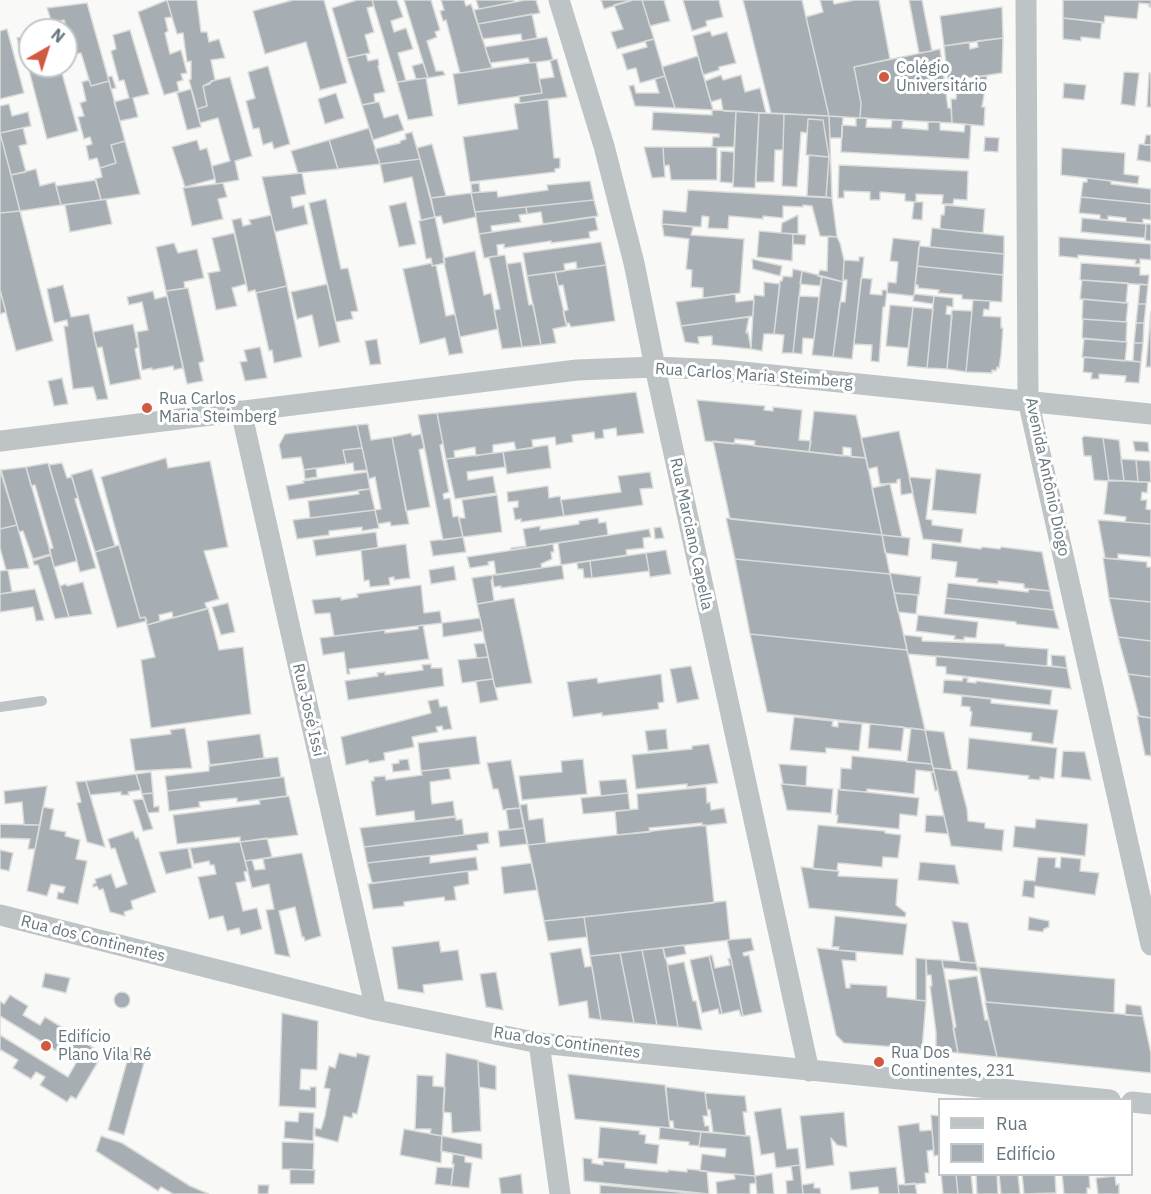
<!DOCTYPE html>
<meta charset="utf-8">
<style>
body{margin:0}
#map{position:relative;width:1151px;height:1194px;overflow:hidden;background:#f9f9f7;font-family:"IBM Plex Sans",sans-serif}
canvas{display:block}
.legend{position:absolute;left:938px;top:1098px;width:195px;height:78px;box-sizing:border-box;background:#fff;border:2px solid #c2c8cb;margin:0;padding:8px 10px;list-style:none;font-size:18px;color:#66767e}
.legend li{display:flex;align-items:center;gap:12px;height:30px}
.legend b{width:30px;border:2px solid #c2c8cb}
.north{position:absolute;left:18px;top:18px;width:60px;height:60px;box-sizing:border-box;background:#fff;border:2px solid #c2c8cb;border-radius:50%;rotate:39deg;font-size:16px;font-weight:700;line-height:24px;text-align:center;color:#66767e}
.north::after{content:'';display:block;margin:auto;width:21px;height:27px;background:#d05a40;clip-path:polygon(50% 0,100% 100%,50% 72%,0 100%)}
</style>
<div id="map">
<canvas width="1151" height="1194"></canvas>
<ul class="legend">
<li><b style="height:8px;background:#bec3c6"></b>Rua</li>
<li><b style="height:16px;background:#a6aeb3"></b>Edifício</li>
</ul>
<div class="north">N</div>
</div>
<script>
const ctx = document.querySelector('canvas').getContext('2d');
ctx.lineJoin = 'round';
function fill(path, color) { ctx.fillStyle = color; ctx.fill(path, 'evenodd'); }
const poly = rows => new Path2D(rows.map(r => 'M' + r).join(''));
function trace(path, color, width, dash) { ctx.strokeStyle = color; ctx.lineWidth = width; ctx.lineCap = dash ? 'butt' : 'round'; ctx.setLineDash(dash || []); ctx.stroke(path); }
function write(font, color, halo, rows, align = 'center') {
  ctx.font = font + ' "IBM Plex Sans",sans-serif'; ctx.lineWidth = 6; ctx.setLineDash([]); ctx.textBaseline = 'middle'; ctx.strokeStyle = halo; ctx.fillStyle = color; for (const [text, x, y, turn = 0] of rows) {
    ctx.save(); ctx.translate(x, y); ctx.rotate((+turn || 0) * Math.PI / 180); ctx.textAlign = isNaN(turn) ? turn : align; if (halo) ctx.strokeText(text, 0, 0); ctx.fillText(text, 0, 0); ctx.restore();
  }
}
const building = poly([
 [167,0,172,17,165,18,168,31,165,33,170,54,181,50,187,73,181,74,183,80,177,82,179,91,164,95,138,12,167,0],
 [167,0,197,0,201,32,207,32,209,42,219,39,225,58,211,60,215,80,203,86,207,106,197,109,189,80,191,79,191,61,187,62,183,33,177,34,167,0],
 [293,0,324,0,347,83,320,90,306,42,265,54,253,11,293,0],
 [357,0,372,0,374,6,367,8,374,32,365,35,370,53,347,58,332,8,357,0],
 [372,0,397,0,403,17,391,21,394,32,406,28,413,49,398,53,406,81,397,82,372,0],
 [404,0,431,0,440,30,435,32,437,37,427,41,436,71,443,71,445,75,428,78,404,0],
 [441,0,464,0,466,6,471,4,492,68,460,73,446,20,443,21,440,11,444,10,441,0],
 [476,0,514,0,514,2,479,9,476,0],
 [525,0,536,0,540,13,478,24,474,10,525,0],
 [601,0,633,0,604,9,601,0],
 [633,0,642,0,654,39,617,49,611,32,623,29,614,5,633,0],
 [642,0,664,0,670,21,650,26,642,0],
 [683,0,719,0,723,17,706,21,707,26,692,31,683,0],
 [743,0,802,0,829,116,771,113,743,0],
 [820,0,833,0,834,4,855,0,879,0,890,59,854,67,861,103,860,118,829,116,806,17,823,12,820,0],
 [909,0,922,0,932,51,919,53,909,0],
 [1063,0,1151,0,1151,7,1149,7,1149,4,1139,3,1137,19,1105,16,1104,23,1063,18,1063,0],
 [87,3,109,81,91,86,81,53,76,54,73,42,70,42,64,20,52,23,47,8,87,3],
 [1002,7,1003,38,944,46,940,16,1002,7],
 [532,14,537,38,522,41,521,34,483,39,478,24,532,14],
 [1063,18,1102,22,1100,39,1081,37,1081,41,1063,39,1063,18],
 [7,29,24,93,0,99,0,31,7,29],
 [130,30,149,94,133,98,138,117,120,121,114,102,129,98,124,80,119,81,111,51,116,49,113,35,130,30],
 [710,31,712,36,727,32,736,63,719,67,719,70,703,75,693,36,710,31],
 [30,35,30,66,60,66,78,131,47,139,26,59,22,60,17,38,30,35],
 [547,37,553,60,530,63,528,58,490,63,485,47,547,37],
 [1003,38,1002,73,948,81,944,46,969,42,970,49,978,47,977,41,1003,38],
 [654,39,665,76,640,83,636,68,627,70,622,54,647,47,645,41,654,39],
 [940,49,948,108,951,108,952,123,860,118,861,103,854,67,940,49],
 [366,54,368,61,378,59,379,65,378,66,385,92,374,94,375,102,362,105,347,58,366,54],
 [698,56,713,110,675,108,662,67,698,56],
 [557,59,567,97,520,103,519,96,542,93,539,79,554,77,550,60,557,59],
 [536,62,542,93,458,105,453,74,536,62],
 [423,63,428,78,416,79,412,66,423,63],
 [268,66,290,144,274,149,272,142,263,145,259,128,253,129,246,101,255,98,248,72,268,66],
 [1124,72,1139,73,1135,106,1121,104,1124,72],
 [1149,73,1151,73,1151,107,1147,107,1149,73],
 [721,75,723,80,741,75,745,92,760,88,766,113,723,111,721,99,711,102,705,81,721,75],
 [112,76,116,88,111,89,108,77,112,76],
 [665,76,675,108,635,106,629,86,634,85,636,93,659,93,655,79,665,76],
 [987,76,982,107,985,107,984,126,952,123,951,99,956,99,957,84,977,86,977,77,987,76],
 [230,77,252,156,235,161,239,180,216,184,212,166,230,161,218,118,200,123,197,109,207,106,203,86,210,84,211,81,230,77],
 [426,78,433,116,408,120,397,82,426,78],
 [89,80,91,86,109,81,125,141,111,145,116,163,100,168,97,158,89,160,86,146,92,144,90,137,84,139,78,117,84,116,80,103,86,101,82,82,89,80],
 [1064,83,1086,85,1084,100,1063,98,1064,83],
 [191,89,201,127,187,130,177,93,191,89],
 [336,93,344,118,325,124,318,99,336,93],
 [548,99,554,158,560,158,560,168,555,169,555,172,470,182,463,137,518,129,514,104,548,99],
 [379,102,384,118,398,114,404,130,373,140,362,105,379,102],
 [9,104,12,116,28,112,31,126,0,133,0,106,9,104],
 [712,110,736,111,734,147,712,147,713,137,719,137,719,134,652,130,653,112,712,115,712,110],
 [736,111,759,113,755,188,733,187,736,111],
 [759,113,784,114,783,150,775,150,774,182,756,182,759,113],
 [784,114,829,116,832,198,826,197,829,157,823,120,808,119,807,133,801,132,797,187,782,186,784,114],
 [829,116,843,117,842,138,830,138,829,116],
 [856,118,867,118,866,127,891,128,892,120,903,120,902,128,928,130,928,122,940,122,940,130,964,132,965,124,971,125,969,159,841,152,842,125,856,126,856,118],
 [808,119,823,120,829,157,806,155,808,119],
 [23,128,27,144,19,146,26,172,11,175,0,133,23,128],
 [369,128,380,164,338,169,329,140,369,128],
 [412,132,420,159,380,164,375,149,400,143,400,141,406,139,405,134,412,132],
 [0,133,11,175,20,211,0,213,0,133],
 [1146,135,1151,135,1151,145,1144,145,1146,135],
 [985,137,999,138,998,152,984,151,985,137],
 [197,140,200,150,207,148,215,179,185,187,172,147,197,140],
 [329,140,338,169,298,173,291,151,329,140],
 [125,141,140,194,101,200,95,179,102,177,100,168,116,163,111,145,125,141],
 [432,144,446,196,431,198,417,148,432,144],
 [1139,144,1151,145,1151,162,1137,160,1139,144],
 [644,147,663,147,665,177,652,178,644,147],
 [663,147,717,147,717,180,671,180,669,165,664,166,663,147],
 [1062,148,1125,153,1124,174,1139,176,1138,184,1061,175,1062,148],
 [721,151,734,152,733,183,720,182,721,151],
 [809,155,829,157,826,197,807,196,809,155],
 [420,159,435,217,421,220,412,177,384,183,380,164,420,159],
 [839,165,968,171,967,200,954,199,953,204,942,204,943,195,916,194,916,202,905,201,905,194,880,192,880,200,870,200,870,192,844,191,844,198,838,198,839,165],
 [36,169,40,186,55,182,61,205,20,211,11,175,36,169],
 [302,173,306,194,291,197,293,208,304,205,308,224,275,232,262,177,302,173],
 [1087,178,1111,181,1111,184,1151,189,1151,204,1081,197,1083,182,1087,182,1087,178],
 [96,180,101,200,61,205,56,186,96,180],
 [590,181,594,200,526,207,475,212,471,193,497,191,498,197,548,190,547,185,590,181],
 [223,183,227,197,218,199,223,219,192,226,183,188,223,183],
 [479,183,480,192,472,193,471,184,479,183],
 [688,190,832,198,837,237,820,236,812,206,803,205,803,207,783,206,783,218,763,216,763,219,729,216,728,229,708,228,709,217,702,216,701,227,662,224,663,210,686,212,688,190],
 [471,193,476,217,443,224,441,216,435,217,431,198,471,193],
 [1081,197,1151,204,1151,220,1143,219,1143,223,1126,222,1126,218,1108,216,1108,220,1100,219,1100,215,1079,213,1081,197],
 [106,199,112,224,70,232,65,205,106,199],
 [326,199,341,269,348,268,358,311,351,312,353,319,336,322,309,203,326,199],
 [594,200,598,216,543,224,541,212,527,214,526,207,594,200],
 [406,202,416,244,399,247,389,206,406,202],
 [914,202,923,202,922,220,912,219,914,202],
 [945,205,985,209,983,233,940,229,941,215,944,215,945,205],
 [526,207,527,214,519,215,521,222,491,226,492,232,479,234,475,212,526,207],
 [20,211,53,341,16,351,0,290,0,213,20,211],
 [271,215,287,286,256,293,255,290,248,292,232,220,241,218,243,226,251,224,249,220,271,215],
 [798,215,798,234,781,233,782,223,798,215],
 [435,217,445,263,432,266,431,258,426,259,419,221,435,217],
 [595,217,598,230,589,232,590,238,551,243,551,241,504,248,504,244,497,245,498,256,484,258,479,234,595,217],
 [1082,218,1146,224,1145,238,1081,232,1082,218],
 [662,224,693,227,691,235,744,239,740,293,703,298,703,288,691,287,692,270,686,269,689,239,664,236,662,224],
 [1146,224,1151,224,1151,241,1145,240,1146,224],
 [932,228,1004,236,1004,254,930,247,932,228],
 [759,231,793,234,792,261,757,257,759,231],
 [234,233,246,284,232,288,237,306,216,310,208,273,220,271,212,238,234,233],
 [793,234,806,235,805,245,793,244,793,234],
 [828,236,837,237,840,243,844,260,843,282,818,276,820,270,827,271,828,236],
 [1059,237,1151,244,1151,260,1140,259,1140,264,1135,264,1136,260,1078,255,1078,258,1059,256,1059,237],
 [893,238,920,241,914,296,887,293,888,282,896,283,898,262,890,261,893,238],
 [601,242,606,265,577,269,576,262,564,264,565,271,527,276,523,253,601,242],
 [174,243,178,253,197,249,204,278,184,282,185,288,166,291,156,247,174,243],
 [919,246,1004,254,1003,275,917,266,919,246],
 [475,251,484,295,491,293,498,329,460,337,443,258,475,251],
 [505,255,522,347,502,349,494,310,500,309,489,257,505,255],
 [859,257,864,257,852,359,833,357,840,302,845,302,847,280,843,280,844,260,859,261,859,257],
 [752,259,782,266,780,276,753,269,752,259],
 [521,262,529,305,533,304,541,345,522,347,507,264,521,262],
 [432,263,432,266,436,265,446,316,455,314,463,353,449,355,445,338,420,344,403,269,432,263],
 [1081,263,1140,267,1140,275,1149,275,1148,285,1080,280,1081,263],
 [606,265,615,321,571,327,569,323,566,324,563,311,568,310,563,285,558,286,555,272,606,265],
 [917,266,1003,275,1002,302,962,299,962,295,938,293,939,290,918,288,918,285,915,285,917,266],
 [793,269,802,271,793,353,782,353,784,335,774,334,780,281,782,281,783,276,792,277,793,269],
 [802,271,822,276,820,286,800,284,802,271],
 [555,272,567,326,553,329,556,343,541,345,527,276,555,272],
 [822,276,843,282,833,357,812,355,822,276],
 [861,278,872,279,870,294,882,295,882,290,887,290,885,307,883,307,879,362,871,361,872,345,854,344,861,278],
 [1082,280,1128,283,1126,303,1080,299,1082,280],
 [764,282,780,284,774,334,764,334,762,351,751,349,754,295,764,296,764,282],
 [327,284,340,342,319,347,312,315,297,319,291,292,327,284],
 [1140,284,1148,285,1146,304,1138,304,1140,284],
 [63,285,71,317,89,314,108,399,97,400,93,387,73,389,64,326,68,326,67,320,54,323,47,289,63,285],
 [287,286,302,357,274,363,272,350,269,351,256,293,287,286],
 [188,288,204,361,199,363,203,381,187,384,166,291,188,288],
 [0,290,6,312,0,314,0,290],
 [153,291,155,299,167,296,183,368,174,370,173,366,152,370,152,368,142,370,137,332,148,330,142,302,129,305,127,297,153,291],
 [735,294,736,302,754,300,753,316,681,326,676,302,735,294],
 [914,294,934,296,933,304,913,301,914,294],
 [799,296,819,297,814,339,803,338,802,354,793,353,799,296],
 [934,296,953,298,953,307,947,306,946,314,952,315,947,369,927,368,934,296],
 [1083,299,1128,303,1126,322,1082,319,1083,299],
 [973,300,990,301,989,310,984,309,983,316,1001,317,1001,328,1003,328,1001,355,999,368,997,367,996,371,992,370,992,373,966,372,973,300],
 [1138,304,1146,304,1144,323,1136,323,1138,304],
 [890,305,913,307,908,348,886,346,890,305],
 [913,307,933,309,927,368,907,366,913,307],
 [952,310,972,311,966,372,947,369,952,310],
 [1151,311,1151,367,1146,367,1151,311],
 [749,317,746,333,748,332,751,349,712,345,712,336,698,337,699,344,685,342,681,326,749,317],
 [1083,319,1127,322,1126,342,1082,338,1083,319],
 [1136,323,1144,323,1143,343,1134,343,1136,323],
 [133,324,138,347,135,349,141,379,110,385,102,347,97,348,93,332,133,324],
 [377,339,381,364,370,365,365,341,377,339],
 [1084,339,1127,342,1125,361,1082,357,1084,339],
 [1134,343,1143,343,1141,362,1133,361,1134,343],
 [260,347,267,378,245,381,240,362,247,361,244,350,260,347],
 [1084,357,1141,362,1139,383,1125,382,1126,376,1099,374,1099,379,1091,379,1092,373,1083,372,1084,357],
 [62,378,68,404,54,406,48,381,62,378],
 [636,392,644,433,617,436,616,428,603,430,604,438,595,439,594,432,572,435,573,442,556,445,555,437,532,440,533,448,516,450,514,442,493,445,493,453,480,455,476,456,475,447,454,451,455,458,446,459,437,413,636,392],
 [697,400,765,406,764,410,773,411,773,407,802,410,799,440,811,441,809,452,754,446,755,441,735,439,734,444,705,441,697,400],
 [814,411,856,415,866,458,851,457,851,448,843,447,843,456,809,452,814,411],
 [437,413,443,444,440,445,449,492,443,494,444,499,450,498,453,517,458,516,463,537,443,540,418,415,437,413],
 [368,424,371,440,392,437,409,524,391,526,390,522,378,524,375,510,381,509,375,477,369,479,357,425,368,424],
 [357,425,362,448,343,450,346,464,304,470,301,457,282,459,279,445,285,434,357,425],
 [899,431,913,493,901,495,900,479,897,480,897,483,880,484,877,467,868,469,861,438,899,431],
 [411,433,412,436,421,434,424,448,419,450,430,507,406,511,392,437,411,433],
 [1084,436,1103,438,1109,481,1094,480,1091,456,1084,456,1082,438,1084,436],
 [1103,438,1119,440,1124,481,1109,481,1103,438],
 [713,441,866,458,882,535,730,519,713,441],
 [1133,441,1148,442,1149,452,1135,451,1133,441],
 [548,445,551,468,507,474,503,452,548,445],
 [362,448,367,470,354,471,353,463,346,464,343,450,362,448],
 [503,452,505,467,467,472,468,480,493,476,496,493,455,499,446,459,503,452],
 [166,458,168,468,210,461,228,547,204,551,219,599,205,603,207,609,173,618,172,612,159,615,160,621,147,625,145,617,140,618,101,477,166,458],
 [1121,459,1136,460,1138,482,1124,481,1121,459],
 [1136,460,1150,461,1151,482,1138,482,1136,460],
 [48,463,77,561,54,567,49,549,53,548,35,485,31,486,26,467,48,463],
 [62,463,67,478,72,477,78,498,75,499,96,568,80,572,49,465,62,463],
 [26,467,51,554,33,559,23,531,19,532,1,470,26,467],
 [316,468,317,477,305,479,304,470,316,468],
 [92,469,115,546,95,552,71,475,92,469],
 [936,469,981,474,976,514,932,510,936,469],
 [0,470,17,525,0,529,0,470],
 [367,472,370,489,289,500,286,486,304,483,303,481,367,472],
 [650,472,653,488,640,489,643,505,564,516,561,500,621,492,618,476,650,472],
 [909,477,931,479,926,519,932,520,932,525,963,529,961,543,923,539,909,477],
 [1108,480,1148,482,1147,493,1142,492,1141,500,1147,500,1146,509,1151,510,1151,524,1125,522,1126,517,1104,514,1108,480],
 [890,484,902,537,882,535,872,488,890,484],
 [548,486,549,498,560,496,564,516,521,522,521,519,515,520,513,508,518,507,518,501,508,502,507,492,548,486],
 [370,489,375,510,310,518,308,501,359,494,358,490,370,489],
 [497,495,502,532,463,537,459,518,465,518,462,500,497,495],
 [375,510,379,528,362,531,362,527,329,531,329,535,297,539,293,520,375,510],
 [598,518,599,523,606,522,608,535,511,550,511,548,526,546,523,529,540,526,540,530,579,524,579,521,598,518],
 [726,518,882,535,890,574,735,559,726,518],
 [1098,520,1151,524,1151,557,1118,554,1118,559,1105,558,1098,520],
 [17,525,29,568,6,570,0,548,0,529,17,525],
 [661,527,664,538,655,539,654,528,661,527],
 [649,529,651,537,643,538,644,548,626,550,627,555,561,565,558,543,649,529],
 [376,532,378,548,316,556,313,540,376,532],
 [882,535,910,538,908,556,885,553,882,535],
 [463,537,466,552,433,556,430,541,463,537],
 [932,543,981,549,982,547,1000,549,1001,547,1042,552,1050,591,1024,588,1024,584,998,581,998,584,977,582,978,579,955,577,957,562,931,559,932,543],
 [406,544,410,578,394,580,394,577,389,578,390,585,370,587,369,580,364,581,361,550,406,544],
 [553,544,554,552,551,552,552,559,541,564,542,568,496,575,494,561,488,562,489,565,470,568,467,557,553,544],
 [119,545,140,618,145,617,147,621,117,628,95,552,119,545],
 [666,550,671,574,650,577,646,553,666,550],
 [646,553,649,571,592,578,590,561,646,553],
 [51,555,54,567,69,617,55,619,38,565,34,565,33,561,51,555],
 [1103,558,1147,562,1147,567,1151,567,1151,602,1109,598,1103,558],
 [735,559,890,574,907,650,750,634,735,559],
 [590,561,592,578,584,578,583,569,578,569,577,563,590,561],
 [562,565,564,579,501,588,501,586,494,587,492,575,562,565],
 [454,566,456,580,431,584,429,570,454,566],
 [8,570,12,592,0,594,0,571,8,570],
 [890,573,921,577,919,595,894,593,890,573],
 [492,575,493,580,491,580,494,601,477,604,472,578,492,575],
 [83,582,92,614,69,617,60,586,66,584,67,586,83,582],
 [948,583,1028,592,1029,589,1050,591,1054,610,946,598,948,583],
 [421,585,424,613,440,611,442,623,334,636,330,613,315,614,312,600,341,597,341,600,358,597,357,594,421,585],
 [35,589,44,620,36,621,33,607,0,612,0,594,35,589],
 [894,593,918,595,916,614,898,612,894,593],
 [514,598,532,683,495,688,477,604,514,598],
 [946,598,1054,610,1059,629,1016,624,1016,622,944,614,946,598],
 [1109,598,1151,602,1151,641,1118,637,1109,598],
 [228,603,235,632,221,635,212,607,228,603],
 [208,608,219,650,243,647,251,714,151,728,141,660,155,657,147,625,208,608],
 [918,615,978,622,976,638,964,637,964,640,954,639,955,636,916,631,918,615],
 [480,618,483,631,443,637,442,623,480,618],
 [423,625,429,659,349,669,350,674,347,674,344,652,323,655,320,638,385,630,385,633,418,629,418,626,423,625],
 [750,634,907,650,925,730,767,712,750,634],
 [904,635,922,637,922,641,1005,644,1005,646,1048,649,1047,666,908,654,904,635],
 [1118,637,1151,641,1151,677,1128,674,1118,637],
 [485,643,488,657,477,658,474,644,485,643],
 [1051,655,1065,656,1067,668,1052,666,1051,655],
 [936,656,1067,668,1071,689,946,674,946,667,936,666,936,656],
 [488,657,493,679,462,683,458,660,488,657],
 [431,664,431,668,442,668,444,686,348,700,345,681,378,676,377,673,385,672,385,675,423,670,422,665,431,664],
 [691,666,699,699,677,703,670,669,691,666],
 [661,674,664,702,658,703,659,709,602,716,602,713,573,717,567,682,597,678,598,683,661,674],
 [1128,674,1151,677,1151,718,1139,716,1128,674],
 [963,678,968,678,967,682,976,683,976,681,1052,690,1050,705,943,693,944,680,962,681,963,678],
 [493,679,498,700,480,703,476,681,493,679],
 [962,696,991,699,991,703,1058,710,1053,744,1031,741,1032,733,970,726,972,712,970,711,970,707,961,706,962,696],
 [438,699,440,707,447,706,452,729,443,730,442,726,436,727,438,732,412,737,414,747,384,753,385,760,369,763,368,760,346,765,341,737,431,713,428,701,438,699],
 [1137,716,1151,718,1151,756,1145,755,1137,716],
 [794,717,833,721,832,726,838,727,838,722,862,724,859,751,826,748,826,753,790,750,794,717],
 [870,724,904,727,901,751,868,748,870,724],
 [185,728,192,768,135,771,130,739,171,734,170,730,185,728],
 [911,728,925,730,932,764,907,762,911,728],
 [666,729,668,749,648,751,645,731,666,729],
 [925,730,944,732,952,770,933,768,925,730],
 [260,734,264,758,210,766,207,741,260,734],
 [476,736,480,764,421,771,418,743,476,736],
 [969,738,1057,748,1054,779,1040,777,1040,780,1028,779,1029,776,967,769,969,738],
 [709,744,718,783,687,787,687,784,636,789,632,755,692,749,692,746,709,744],
 [1063,751,1085,752,1091,780,1061,777,1063,751],
 [852,756,932,764,934,772,916,770,914,794,867,789,867,792,840,790,841,768,851,769,852,756],
 [278,757,281,777,167,791,165,776,209,771,209,765,278,757],
 [408,759,410,770,393,772,392,764,399,763,399,760,408,759],
 [583,759,587,794,522,800,519,776,562,772,561,761,583,759],
 [511,760,520,808,503,810,498,789,493,789,487,763,511,760],
 [779,764,807,766,806,786,783,784,779,764],
 [449,768,451,779,430,782,431,798,432,804,453,801,455,816,415,821,414,811,376,816,371,781,374,781,374,777,385,776,386,780,422,775,421,771,449,768],
 [933,768,957,771,967,809,968,821,985,823,985,828,1004,830,1002,851,951,846,933,768],
 [151,772,153,793,142,794,136,774,151,772],
 [934,772,938,790,935,791,931,773,934,772],
 [136,774,141,790,128,792,129,795,121,795,121,792,90,795,86,781,136,774],
 [284,777,287,796,237,802,237,798,199,802,200,807,169,811,167,791,284,777],
 [626,779,628,793,601,796,599,781,626,779],
 [86,781,90,795,105,847,87,842,77,803,81,802,76,782,86,781],
 [781,784,833,789,831,813,787,810,781,784],
 [47,786,40,825,24,825,22,802,5,804,4,791,47,786],
 [706,787,707,803,710,802,711,810,724,808,727,823,702,826,702,823,649,828,650,832,617,835,615,811,638,809,637,794,706,787],
 [838,789,919,798,917,816,900,814,899,829,837,823,838,815,836,815,838,789],
 [153,793,154,807,159,806,159,812,148,813,142,794,153,793],
 [628,793,630,810,583,814,581,798,628,793],
 [289,796,298,835,240,842,240,837,177,844,173,815,260,804,259,800,289,796],
 [143,799,153,829,143,831,133,800,143,799],
 [527,804,529,820,543,818,546,843,528,845,520,805,527,804],
 [43,807,54,809,50,829,66,832,65,836,80,840,76,859,87,861,78,904,57,899,58,892,63,893,65,887,51,884,47,896,27,891,43,807],
 [520,808,524,828,509,830,506,809,520,808],
 [926,815,944,816,948,834,925,832,926,815],
 [456,817,456,820,462,819,464,835,364,847,360,828,456,817],
 [1036,819,1088,824,1085,856,1013,847,1015,826,1035,828,1036,819],
 [0,824,40,825,35,849,28,849,30,839,0,838,0,824],
 [706,825,714,903,544,921,528,845,706,825],
 [818,825,885,831,885,833,901,835,898,858,883,857,882,867,838,863,837,871,813,869,818,825],
 [524,828,527,844,500,847,498,831,524,828],
 [133,831,136,839,138,837,156,892,131,901,133,909,124,912,125,916,110,912,103,889,99,890,97,886,93,887,93,884,96,883,95,879,111,874,116,888,127,884,115,848,111,849,108,839,133,831],
 [488,832,489,843,477,845,478,850,367,863,364,847,488,832],
 [267,838,272,857,245,861,240,842,267,838],
 [240,842,248,871,244,872,246,881,236,883,243,911,257,908,262,929,241,935,239,928,227,931,223,916,209,919,198,877,216,874,214,865,210,865,209,861,194,864,190,848,240,842],
 [188,848,192,868,166,874,159,852,188,848],
 [0,850,13,853,9,871,0,869,0,850],
 [302,853,321,936,305,941,304,937,302,937,295,907,279,911,290,957,275,954,266,910,274,909,269,884,252,888,245,861,252,860,255,870,265,869,263,859,302,853],
 [430,856,430,863,476,857,478,870,372,883,367,863,430,856],
 [1038,857,1056,858,1055,867,1060,868,1061,857,1081,859,1080,871,1099,873,1095,895,1035,886,1034,898,1022,896,1024,880,1035,881,1038,857],
 [920,862,955,865,959,884,918,880,920,862],
 [531,863,537,890,504,894,501,867,531,863],
 [801,867,839,871,838,876,898,879,896,905,906,913,905,917,809,908,801,867],
 [468,871,469,884,454,887,456,900,445,901,444,897,404,902,404,906,373,909,368,884,468,871],
 [726,901,730,940,590,956,584,917,726,901],
 [835,916,907,924,903,955,838,950,839,947,832,947,835,916],
 [584,917,587,937,548,941,544,921,584,917],
 [1029,917,1049,921,1049,927,1044,929,1043,932,1028,930,1029,917],
 [952,921,968,923,976,963,960,962,952,921],
 [751,938,754,950,743,953,744,956,749,955,762,1012,743,1016,727,940,751,938],
 [439,941,441,952,458,950,463,980,423,985,424,993,398,989,392,947,439,941],
 [684,945,686,954,665,958,663,948,684,945],
 [581,948,585,967,592,966,601,1020,589,1018,587,1001,559,1006,550,953,581,948],
 [663,948,667,963,678,1027,657,1025,642,950,663,948],
 [817,948,856,952,856,961,842,960,846,988,850,988,850,984,887,986,887,997,926,1001,922,1049,844,1043,836,1035,817,948],
 [642,950,657,1025,634,1023,620,953,642,950],
 [620,953,634,1023,601,1020,590,956,620,953],
 [712,955,715,968,730,965,728,959,731,958,743,1016,741,1016,739,1010,722,1014,709,956,712,955],
 [709,956,722,1014,719,1014,718,1009,702,1013,690,960,709,956],
 [916,958,926,959,926,1001,916,1000,916,958],
 [926,959,942,960,958,1053,936,1050,936,1032,930,986,932,986,931,975,927,975,926,959],
 [942,960,976,963,978,971,943,968,942,960],
 [684,962,693,1001,696,1001,702,1030,678,1027,667,963,669,965,684,962],
 [979,967,1115,979,1114,1013,986,1002,979,967],
 [496,972,502,1005,503,1010,486,1007,480,974,496,972],
 [45,973,70,978,66,993,42,987,45,973],
 [977,976,985,1020,988,1020,997,1057,958,1053,953,1028,956,1027,948,980,977,976],
 '114 1000a8 8 0 1 1 16 0a8 8 0 1 1-16 0Z',
 [10,995,28,1006,23,1015,40,1025,45,1017,63,1028,57,1037,67,1043,72,1034,98,1051,95,1057,99,1060,76,1099,71,1096,67,1102,40,1085,45,1077,36,1072,31,1079,13,1068,18,1060,1,1050,0,1051,0,1001,4,1004,10,995],
 [985,1002,1143,1016,1151,1053,1151,1073,997,1057,985,1002],
 [1126,1004,1141,1006,1143,1016,1125,1015,1126,1004],
 [282,1013,318,1021,317,1070,301,1069,300,1089,310,1090,310,1087,316,1087,316,1108,279,1106,282,1013],
 [0,1016,76,1063,68,1077,0,1035,0,1016],
 [131,1047,147,1052,124,1135,108,1130,131,1047],
 [339,1053,356,1057,357,1053,370,1056,357,1114,353,1113,352,1118,344,1116,338,1142,315,1136,315,1128,321,1129,325,1116,330,1089,324,1088,329,1066,335,1068,339,1053],
 [446,1053,478,1060,481,1131,452,1133,451,1113,443,1112,446,1053],
 [478,1061,496,1066,496,1090,479,1087,478,1061],
 [568,1074,665,1085,670,1128,575,1119,568,1074],
 [417,1075,433,1076,433,1086,445,1087,442,1136,430,1134,431,1129,415,1129,417,1075],
 [666,1087,705,1092,708,1116,703,1116,705,1126,709,1126,709,1132,674,1129,673,1121,669,1121,666,1087],
 [705,1093,745,1096,747,1112,743,1112,746,1136,713,1132,710,1110,707,1109,705,1093],
 [781,1108,787,1149,798,1148,800,1165,776,1168,774,1153,761,1155,754,1112,781,1108],
 [299,1112,314,1113,313,1141,284,1138,285,1121,298,1122,299,1112],
 [844,1112,847,1147,837,1145,831,1138,834,1165,806,1169,800,1116,844,1112],
 [931,1115,940,1116,940,1162,939,1155,934,1156,931,1115],
 [919,1123,920,1131,932,1130,934,1150,927,1151,929,1173,925,1173,926,1183,905,1185,898,1126,919,1123],
 [600,1127,640,1131,639,1134,646,1135,645,1143,659,1145,657,1164,598,1158,600,1127],
 [660,1127,701,1132,699,1146,689,1145,689,1142,659,1139,660,1127],
 [404,1129,442,1136,441,1163,400,1155,404,1129],
 [701,1132,750,1136,755,1176,700,1171,702,1154,725,1157,726,1149,699,1147,701,1132],
 [101,1136,122,1143,190,1186,209,1194,173,1194,161,1187,158,1191,96,1151,101,1136],
 [442,1136,482,1144,482,1159,441,1151,442,1136],
 [282,1142,314,1143,313,1170,282,1169,282,1142],
 [453,1154,465,1156,465,1162,472,1163,469,1188,451,1186,454,1164,452,1164,453,1154],
 [583,1158,592,1159,592,1163,603,1165,603,1161,625,1163,625,1168,668,1172,668,1170,687,1172,687,1169,707,1171,709,1194,584,1181,583,1158],
 [800,1165,803,1194,787,1194,786,1181,793,1180,791,1166,800,1165],
 [437,1167,453,1168,451,1186,435,1184,437,1167],
 [896,1167,899,1194,879,1194,878,1187,851,1190,849,1172,896,1167],
 [290,1169,315,1170,314,1184,290,1184,290,1169],
 [772,1173,774,1194,757,1194,755,1176,772,1173],
 [521,1174,523,1194,501,1194,499,1178,521,1174],
 [734,1174,755,1176,756,1183,750,1184,750,1194,717,1194,716,1182,735,1179,734,1174],
 [941,1174,956,1174,958,1194,943,1194,941,1174],
 [956,1174,971,1174,973,1194,958,1194,956,1174],
 [976,1174,997,1174,998,1194,977,1194,976,1174],
 [999,1174,1018,1174,1020,1194,1001,1194,999,1174],
 [1022,1174,1055,1174,1056,1193,1024,1194,1022,1174],
 [1062,1174,1089,1174,1090,1188,1087,1188,1087,1194,1064,1194,1062,1174],
 [1115,1176,1116,1185,1119,1184,1119,1194,1098,1194,1096,1178,1115,1176],
 [814,1183,814,1188,820,1188,821,1194,803,1194,802,1185,814,1183],
 [915,1183,917,1194,899,1194,898,1185,915,1183],
 [258,1185,269,1185,268,1194,258,1194,258,1185],
 [600,1185,702,1194,600,1194,600,1185]
]);
const service = poly([
 [0,707,42,701]
]);
const minor = poly([
 [559,0,604,146,634,263,655,367,809,1071],
 [1026,0,1028,400,1151,945],
 [241,411,376,1010],
 [0,441,577,370,655,367,723,370,1151,414],
 [0,915,376,1010,539,1043,1110,1100],
 [539,1043,560,1194],
 [1132,1102,1151,1104]
]);
const markers = [
 [884,77,6,"#d05a40"],
 [147,408,6,"#d05a40"],
 [46,1046,6,"#d05a40"],
 [879,1062,6,"#d05a40"]
];
const poiNames = [
 ["Colégio",896,68],
 ["Universitário",896,86],
 ["Rua Carlos",159,399],
 ["Maria Steimberg",159,417],
 ["Edifício",58,1037],
 ["Plano Vila Ré",58,1055],
 ["Rua Dos",891,1053],
 ["Continentes, 231",891,1071]
];
const streetNames = [
 ["Rua Carlos Maria Steimberg",754,376,4],
 ["Avenida Antônio Diogo",1047,477,78],
 ["Rua Marciano Capella",691,534,78],
 ["Rua José Issi",308,710,77],
 ["Rua dos Continentes",93,939,14],
 ["Rua dos Continentes",567,1043,8]
];
fill(building, '#a6aeb3');
trace(building, '#dbdbd9', 1.5);
trace(service, '#bec3c6', 10);
trace(minor, '#bec3c6', 21);
for (const [x, y, r, color] of markers) { const dot = new Path2D(); dot.arc(x, y, r, 0, 2 * Math.PI); ctx.fillStyle = color; ctx.fill(dot); trace(dot, '#fff', 2); }
write('16px', '#66767e', '#fff', poiNames, 'left');
write('16px', '#66767e', '#fff', streetNames);
</script>
